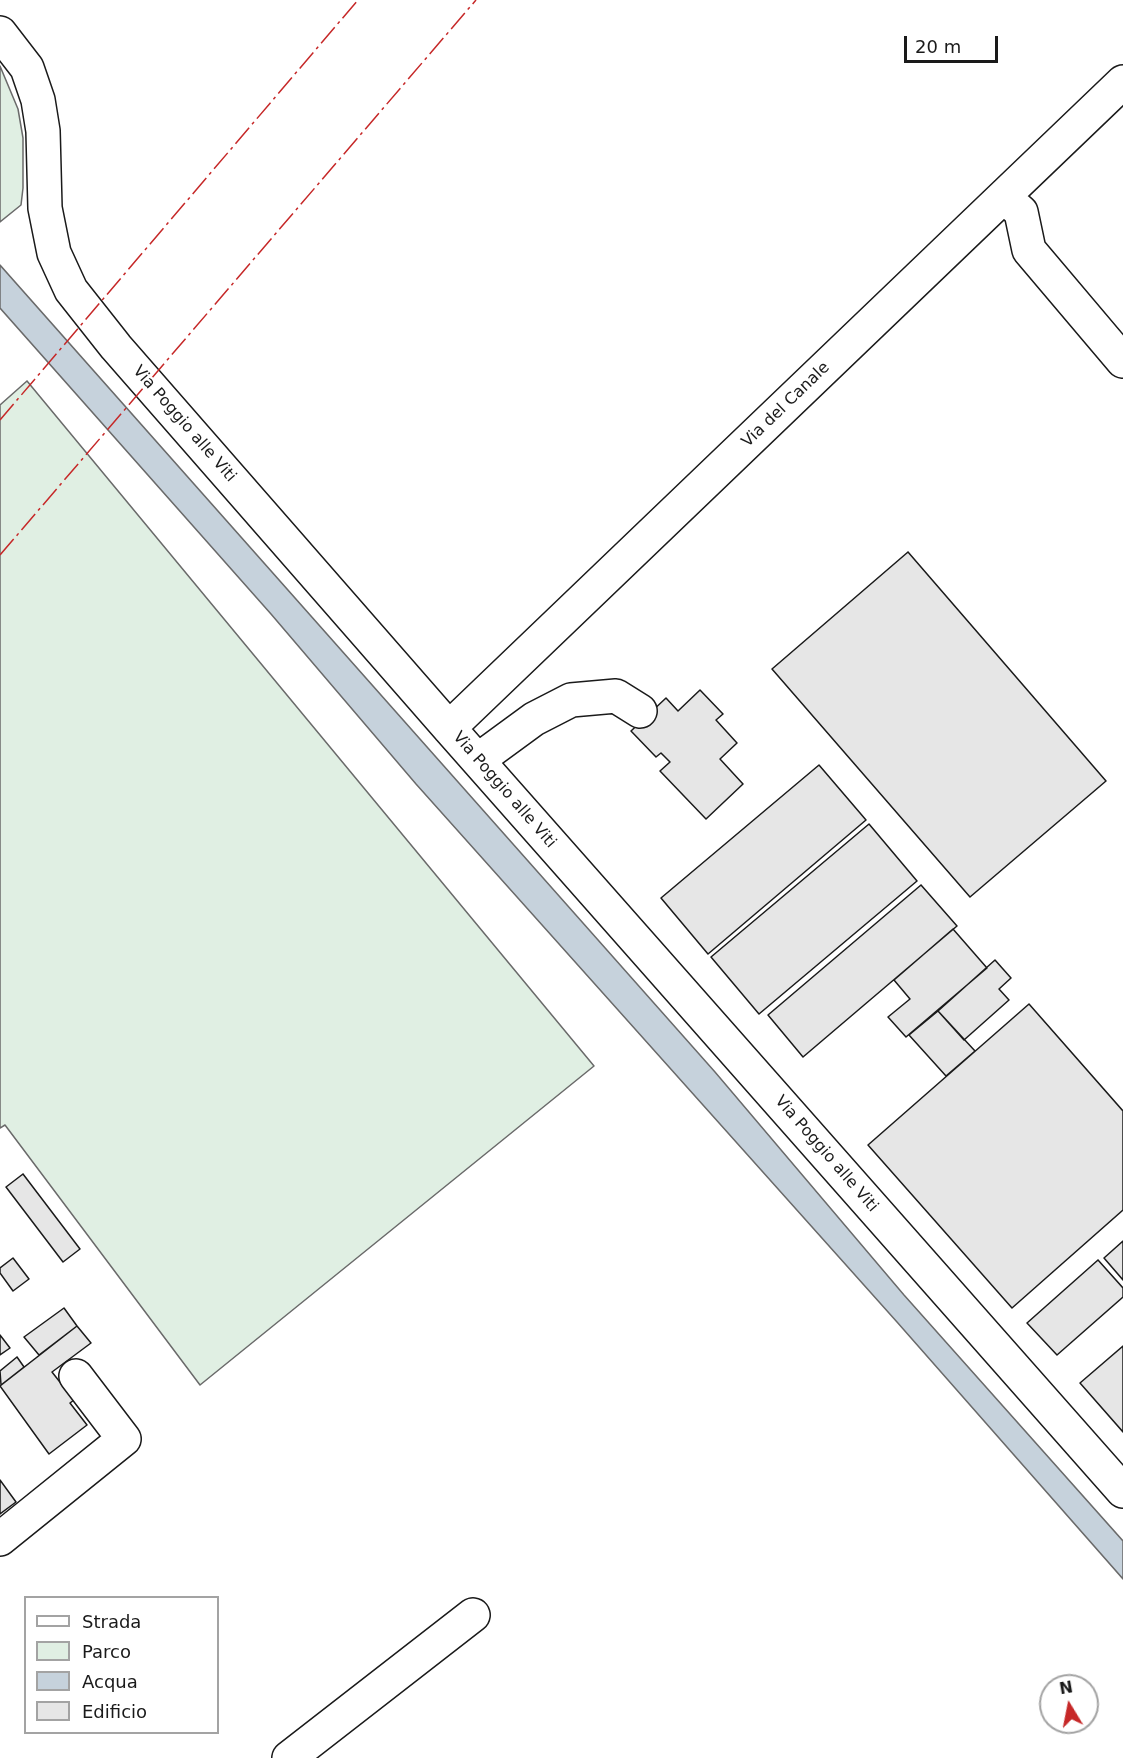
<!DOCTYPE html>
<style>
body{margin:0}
#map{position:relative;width:1123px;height:1758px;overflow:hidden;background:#fff;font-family:"DejaVu Sans",sans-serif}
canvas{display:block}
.legend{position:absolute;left:24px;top:1596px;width:195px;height:138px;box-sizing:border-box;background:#fff;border:2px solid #a3a3a3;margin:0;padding:8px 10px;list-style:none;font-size:18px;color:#1a1a1a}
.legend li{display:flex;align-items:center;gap:12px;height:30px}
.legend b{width:30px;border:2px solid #a3a3a3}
.north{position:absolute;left:1039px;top:1674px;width:60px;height:60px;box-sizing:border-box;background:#fff;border:2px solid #a3a3a3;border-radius:50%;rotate:350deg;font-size:16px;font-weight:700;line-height:24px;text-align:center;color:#1a1a1a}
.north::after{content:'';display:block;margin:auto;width:21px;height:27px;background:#c62828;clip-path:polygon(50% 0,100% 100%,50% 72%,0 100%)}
.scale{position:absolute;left:904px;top:36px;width:94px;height:27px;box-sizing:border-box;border:3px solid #1a1a1a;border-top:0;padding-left:8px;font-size:18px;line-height:21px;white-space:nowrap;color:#1a1a1a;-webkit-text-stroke:4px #fff;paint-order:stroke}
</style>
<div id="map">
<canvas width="1123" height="1758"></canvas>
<ul class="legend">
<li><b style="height:8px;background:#fff"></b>Strada</li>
<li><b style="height:16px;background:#e0efe3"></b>Parco</li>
<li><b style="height:16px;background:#c6d2dc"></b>Acqua</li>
<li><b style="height:16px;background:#e6e6e6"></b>Edificio</li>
</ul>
<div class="north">N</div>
<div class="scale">20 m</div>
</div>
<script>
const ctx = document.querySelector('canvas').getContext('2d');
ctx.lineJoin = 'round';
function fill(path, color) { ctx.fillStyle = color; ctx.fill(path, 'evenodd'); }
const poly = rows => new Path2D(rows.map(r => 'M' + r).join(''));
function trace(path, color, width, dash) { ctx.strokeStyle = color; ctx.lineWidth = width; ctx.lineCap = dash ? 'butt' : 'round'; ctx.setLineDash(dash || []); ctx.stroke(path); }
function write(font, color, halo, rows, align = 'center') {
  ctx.font = font + ' "DejaVu Sans",sans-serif'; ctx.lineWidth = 4.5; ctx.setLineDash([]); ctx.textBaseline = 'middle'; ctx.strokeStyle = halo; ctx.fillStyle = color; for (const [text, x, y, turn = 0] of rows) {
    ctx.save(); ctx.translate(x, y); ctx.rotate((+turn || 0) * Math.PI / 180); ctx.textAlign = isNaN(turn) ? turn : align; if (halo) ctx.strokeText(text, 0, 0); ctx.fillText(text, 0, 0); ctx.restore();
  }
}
const green = poly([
 [0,66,18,109,23,138,23,188,21,205,0,222,0,66],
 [27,381,594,1066,200,1385,5,1125,0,1128,0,405,27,381]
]);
const water = poly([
 [0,265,715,1072,904,1295,1123,1541,1123,1579,897,1322,416,784,271,614,0,308,0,265]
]);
const building = poly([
 [908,552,1106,781,970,897,772,669,908,552],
 [700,690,723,714,716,720,737,743,720,759,743,784,706,819,660,771,670,762,661,753,656,757,631,731,666,698,678,711,700,690],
 [819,765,866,820,708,954,661,898,819,765],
 [869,824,917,881,759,1014,711,957,869,824],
 [921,885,957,926,803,1057,768,1015,921,885],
 [953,929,987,968,906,1037,888,1017,910,999,894,980,953,929],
 [995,960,1011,978,999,989,1009,1000,964,1040,938,1011,995,960],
 [1029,1004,1123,1111,1123,1210,1012,1308,868,1145,1029,1004],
 [938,1011,975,1051,946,1076,909,1035,938,1011],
 [23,1174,80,1249,63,1262,6,1187,23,1174],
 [1123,1241,1123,1280,1104,1258,1123,1241],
 [13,1258,29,1279,13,1291,0,1273,0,1268,13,1258],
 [1098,1260,1123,1288,1123,1297,1057,1355,1027,1323,1098,1260],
 [64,1308,77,1326,39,1355,24,1337,64,1308],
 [77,1326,91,1343,52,1372,74,1400,70,1403,87,1425,49,1454,0,1386,77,1326],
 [0,1335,10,1348,0,1355,0,1335],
 [1123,1346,1123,1432,1080,1383,1123,1346],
 [17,1357,24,1367,1,1385,0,1371,17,1357],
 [0,1480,16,1502,0,1514,0,1480]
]);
const minor = poly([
 [0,33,27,68,38,100,43,131,45,208,54,253,71,290,116,347,449,728,1123,1491],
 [1004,197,1021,212,1029,250,1123,361],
 [449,728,1123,82],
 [478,760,534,719,571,700,616,696,640,711],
 [0,1539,124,1439,76,1376],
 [289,1758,473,1615]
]);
const power = poly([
 [0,420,358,0],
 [0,555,476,0]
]);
const streetNames = [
 ["Via del Canale",786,405,-44],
 ["Via Poggio alle Viti",184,424,49],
 ["Via Poggio alle Viti",504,790,49],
 ["Via Poggio alle Viti",826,1154,49]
];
fill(green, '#e0efe3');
trace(green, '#6a6a6a', 1.5);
fill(water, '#c6d2dc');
trace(water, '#6a6a6a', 1.5);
fill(building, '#e6e6e6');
trace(building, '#1a1a1a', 1.5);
trace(minor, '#1a1a1a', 36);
trace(minor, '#fff', 33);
trace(power, '#c62828', 1.5, [21, 4.5, 3, 4.5]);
write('16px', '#1a1a1a', '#fff', streetNames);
</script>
